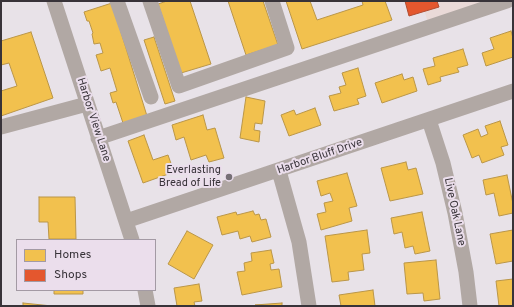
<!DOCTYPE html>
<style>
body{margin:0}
#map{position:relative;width:514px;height:307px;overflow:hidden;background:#e8e2e8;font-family:Overpass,sans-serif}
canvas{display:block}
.frame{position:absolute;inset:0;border:2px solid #383339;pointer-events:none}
.legend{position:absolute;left:16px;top:239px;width:140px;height:52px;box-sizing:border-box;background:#ebdeec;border:1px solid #a39aa4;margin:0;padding:5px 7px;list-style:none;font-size:12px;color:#383339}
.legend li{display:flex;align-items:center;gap:8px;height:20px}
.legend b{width:20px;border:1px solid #a39aa4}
</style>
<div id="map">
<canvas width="514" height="307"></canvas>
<div class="frame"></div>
<ul class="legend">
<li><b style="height:11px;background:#f2c14e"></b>Homes</li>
<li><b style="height:11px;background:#e4572e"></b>Shops</li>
</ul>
</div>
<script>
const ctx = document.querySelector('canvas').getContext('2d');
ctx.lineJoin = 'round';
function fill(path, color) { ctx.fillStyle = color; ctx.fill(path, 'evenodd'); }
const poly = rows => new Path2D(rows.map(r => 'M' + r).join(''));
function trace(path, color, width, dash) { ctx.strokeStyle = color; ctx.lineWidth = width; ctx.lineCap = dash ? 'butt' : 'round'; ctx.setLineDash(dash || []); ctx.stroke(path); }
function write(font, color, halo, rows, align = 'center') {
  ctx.font = font + ' Overpass,sans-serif'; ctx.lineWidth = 4; ctx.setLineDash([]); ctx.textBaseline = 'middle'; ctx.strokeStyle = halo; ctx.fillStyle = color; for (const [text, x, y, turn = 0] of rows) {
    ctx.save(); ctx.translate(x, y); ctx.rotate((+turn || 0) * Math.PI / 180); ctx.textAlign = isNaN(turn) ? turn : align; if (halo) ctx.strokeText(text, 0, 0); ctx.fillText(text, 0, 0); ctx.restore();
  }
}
const commercial = poly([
 [422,1,504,1,430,31]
]);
const homes = poly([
 [167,1,190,1,211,64,181,73,158,4,167,1],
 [228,1,263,1,278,45,246,55,228,1],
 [286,1,310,1,317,20,363,5,362,1,385,1,392,20,302,49,286,1],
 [112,3,147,116,123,123,116,102,113,103,110,93,117,91,110,68,101,71,96,55,103,53,100,43,94,44,92,34,93,33,89,21,87,21,84,12,112,3],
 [511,31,513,38,513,57,486,66,482,53,494,49,490,38,511,31],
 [31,32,53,98,1,116,1,91,17,86,9,63,1,65,1,41,31,32],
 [154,37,175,101,165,104,144,40,154,37],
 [463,49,468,65,457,68,459,72,440,77,441,81,428,85,423,69,435,66,433,58,463,49],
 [358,68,366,96,357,99,359,104,334,111,329,96,341,93,339,87,346,85,342,73,358,68],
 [402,74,404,80,413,77,417,91,382,103,375,83,402,74],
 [246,97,265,101,262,124,255,123,254,130,260,131,259,142,240,138,246,97],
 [315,108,321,125,289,136,281,115,294,110,296,115,315,108],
 [203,115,207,130,215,128,224,158,209,162,206,155,191,160,184,137,176,140,172,125,203,115],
 [500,121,508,145,501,147,504,155,482,163,479,155,472,158,463,135,478,129,481,137,488,134,485,126,500,121],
 [144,135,153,160,168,155,174,172,143,183,128,141,144,135],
 [406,162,408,170,416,168,423,194,390,201,381,168,406,162],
 [347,173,357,206,349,208,352,221,321,230,317,214,326,212,324,203,333,201,330,193,321,196,317,181,347,173],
 [507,175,513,204,513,213,499,216,494,193,486,195,483,180,507,175],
 [39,197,75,197,76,239,49,239,48,222,39,222,39,197],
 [253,211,255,215,259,214,261,220,266,219,271,237,252,242,250,236,240,239,238,231,222,235,217,217,236,212,237,215,253,211],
 [422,212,430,251,415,254,413,246,405,248,402,232,394,234,391,218,422,212],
 [367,230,370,253,362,254,364,270,348,272,349,280,332,282,325,236,367,230],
 [513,230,513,261,496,264,490,234,513,230],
 [187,231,213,245,194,279,168,264,187,231],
 [271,250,274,263,270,264,271,270,279,269,282,287,242,295,237,272,245,271,244,263,252,261,251,253,271,250],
 [436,260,440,299,424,301,423,293,407,294,404,263,436,260],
 [513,279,513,306,499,306,496,281,513,279],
 [199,284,202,301,194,302,195,306,177,306,174,288,199,284],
 [54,290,83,290,83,294,54,294,54,290],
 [373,290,375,306,341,306,339,295,373,290],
 [23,303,52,306,23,306,23,303],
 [282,303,282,306,255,305,282,303]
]);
const shops = poly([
 [405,1,437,1,439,7,409,16,405,1]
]);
const minor = poly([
 [54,1,132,240],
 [117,1,151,97],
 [150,1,179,86,287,48,272,1],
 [429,120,443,163,455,213,466,272,470,306],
 [1,127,87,104],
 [98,138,507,1],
 [279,171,299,242,309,306],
 [126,221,513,91],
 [145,290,148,306]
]);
const markers = [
 [229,177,4,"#767076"]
];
const streetNames = [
 ["Harbor View Lane",93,120,72],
 ["Harbor Bluff Drive",320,157,-19],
 ["Live Oak Lane",454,212,78]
];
const poiNames = [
 ["Everlasting",221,171],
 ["Bread of Life",221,184]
];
fill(commercial, '#eadad8');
fill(homes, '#f2c14e');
trace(homes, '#ba9648', 1);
fill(shops, '#e4572e');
trace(shops, '#b04c31', 1);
trace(minor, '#b1a8a4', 15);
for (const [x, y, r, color] of markers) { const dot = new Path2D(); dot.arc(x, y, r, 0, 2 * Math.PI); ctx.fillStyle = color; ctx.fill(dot); trace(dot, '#ebdeec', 1.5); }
write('11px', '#383339', '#ebdeec', streetNames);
write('11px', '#383339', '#ebdeec', poiNames, 'right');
</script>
